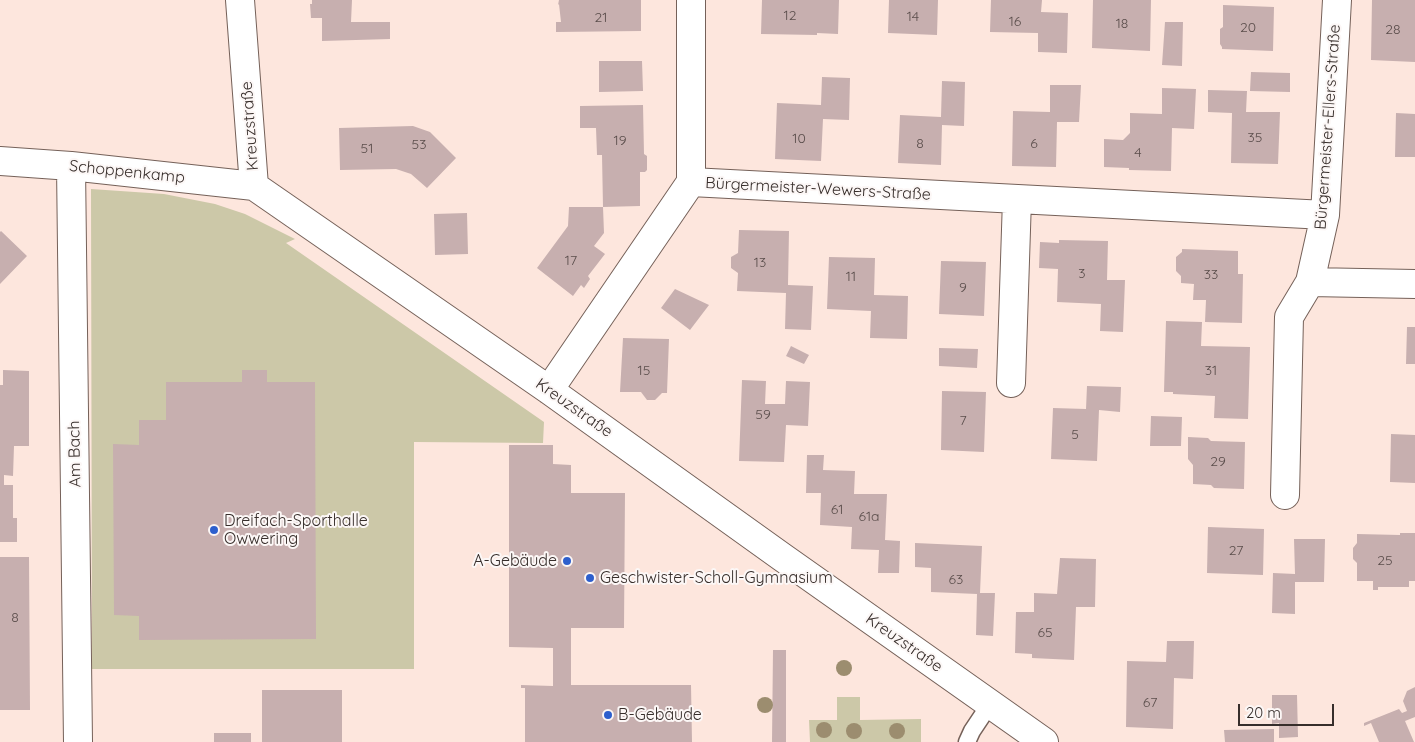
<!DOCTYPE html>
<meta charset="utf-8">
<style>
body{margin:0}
#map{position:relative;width:1415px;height:742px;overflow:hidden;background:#fde6dd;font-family:Quicksand,sans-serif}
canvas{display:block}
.scale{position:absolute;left:1238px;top:704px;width:96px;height:22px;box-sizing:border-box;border:2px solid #372e2b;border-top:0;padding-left:6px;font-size:15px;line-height:18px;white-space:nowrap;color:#372e2b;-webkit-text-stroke:4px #fcf7f6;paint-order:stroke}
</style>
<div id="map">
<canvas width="1415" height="742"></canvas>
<div class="scale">20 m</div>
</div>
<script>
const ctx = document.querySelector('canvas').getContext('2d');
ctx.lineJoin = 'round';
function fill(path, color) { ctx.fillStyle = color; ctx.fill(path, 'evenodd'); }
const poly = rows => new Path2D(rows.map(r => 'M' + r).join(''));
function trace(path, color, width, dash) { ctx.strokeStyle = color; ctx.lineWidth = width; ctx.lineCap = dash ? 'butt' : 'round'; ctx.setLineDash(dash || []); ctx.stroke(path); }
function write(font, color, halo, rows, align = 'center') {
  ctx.font = font + ' Quicksand,sans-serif'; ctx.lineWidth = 4; ctx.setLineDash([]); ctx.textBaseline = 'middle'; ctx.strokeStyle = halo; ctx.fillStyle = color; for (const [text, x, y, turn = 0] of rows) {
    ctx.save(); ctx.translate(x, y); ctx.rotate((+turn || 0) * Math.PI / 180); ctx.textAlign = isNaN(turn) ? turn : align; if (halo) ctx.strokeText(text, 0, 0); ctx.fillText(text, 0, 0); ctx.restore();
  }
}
const green = poly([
 [91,189,164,194,215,204,245,214,295,239,286,243,544,422,543,443,414,442,414,669,92,669],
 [837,697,860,697,860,720,921,719,921,742,810,742,809,720,837,720]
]);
const building = poly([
 [312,0,352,0,351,22,390,22,390,39,322,41,322,18,311,18,310,4,312,4],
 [559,0,641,0,641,31,556,32,556,22,561,22,559,4,558,5],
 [762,0,839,0,838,34,817,33,817,35,761,34],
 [889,0,938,0,937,35,888,33],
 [991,0,1042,0,1041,12,1068,13,1067,53,1038,52,1038,33,990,32],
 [1093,0,1151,0,1150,51,1092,48],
 [1372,0,1415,0,1415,62,1371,60],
 [1223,5,1274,7,1273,51,1222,49,1222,47,1220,44,1220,29,1223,27],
 [1165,22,1183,22,1182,66,1162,65],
 [599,61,642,61,643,91,599,92],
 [1251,72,1290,73,1290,92,1250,91],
 [822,77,850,78,849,120,823,119,821,161,775,159,777,103,821,105],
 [942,81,965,82,964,126,942,125,941,165,898,163,900,115,941,117],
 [1050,85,1081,85,1079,122,1057,122,1056,167,1012,166,1013,111,1050,112],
 [1162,88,1196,89,1194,129,1172,128,1171,171,1129,170,1129,168,1104,167,1104,139,1123,140,1130,133,1130,113,1162,114],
 [1208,90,1247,91,1246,112,1280,112,1278,164,1231,163,1232,113,1208,112],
 [643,105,644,154,647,156,647,170,645,172,640,172,640,206,603,207,602,155,597,155,596,128,580,128,580,106],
 [1396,113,1415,114,1415,157,1395,157],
 [413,126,430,132,456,158,427,188,411,174,396,169,340,170,339,128],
 [569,207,603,207,604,233,594,246,605,254,588,276,590,279,584,288,581,285,573,296,537,268,568,226],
 [467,213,468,254,435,255,434,214],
 [739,230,789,231,788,285,813,286,811,330,785,329,786,293,737,291,738,273,731,268,731,257,738,253],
 [1,231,27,256,0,284,0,232],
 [1059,240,1108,241,1107,280,1125,280,1123,332,1100,331,1101,304,1057,302,1058,269,1039,268,1040,242,1059,243],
 [1182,249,1238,251,1238,274,1243,274,1242,323,1205,322,1206,300,1193,300,1194,284,1181,283,1181,276,1176,271,1176,257,1182,252],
 [829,257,875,258,874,295,908,296,907,339,870,338,871,311,827,309],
 [941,261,986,262,984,316,939,314],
 [675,289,709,305,690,330,661,308],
 [1166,321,1202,322,1201,346,1250,347,1248,419,1214,418,1215,396,1173,394,1173,392,1164,392],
 [1407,327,1415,327,1415,364,1406,364],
 [623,338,669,339,667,393,662,393,655,400,647,400,641,392,620,392],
 [791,346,809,355,804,364,786,356],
 [939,348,978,349,977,368,939,366],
 [3,370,29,371,29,446,14,446,13,476,4,475,4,485,13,485,13,518,17,518,17,542,0,542,0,385,3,385],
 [242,370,267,370,267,382,315,382,316,639,139,640,139,616,114,615,113,444,139,445,139,420,166,420,166,382,242,382],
 [742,380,766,381,765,404,785,404,786,381,810,382,808,426,786,425,784,462,739,461],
 [1087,386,1121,387,1120,412,1099,410,1097,461,1051,459,1053,408,1086,409],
 [942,391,986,392,984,452,941,450],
 [1151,416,1182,417,1181,446,1150,446],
 [1391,434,1415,435,1415,483,1390,482],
 [1188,437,1208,438,1211,441,1245,442,1244,489,1214,488,1211,485,1193,484,1193,465,1188,459],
 [509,445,553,445,553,464,571,465,571,493,625,493,624,628,571,628,571,685,691,685,692,742,525,742,525,688,521,688,521,685,553,686,553,648,509,647],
 [807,455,824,455,823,470,855,471,854,494,887,494,885,540,900,541,899,573,878,573,879,550,851,549,852,527,820,525,821,493,806,493],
 [1208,527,1264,529,1263,575,1207,573],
 [1400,533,1415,533,1415,581,1409,581,1409,587,1378,587,1378,590,1373,590,1373,581,1357,581,1357,563,1353,559,1353,548,1357,543,1357,534,1400,535],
 [1294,539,1325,539,1324,582,1295,582,1295,614,1272,613,1273,573,1295,574],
 [915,543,982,546,980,593,995,593,993,636,976,635,977,594,931,592,931,568,915,567],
 [0,557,29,557,30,710,0,710],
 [1060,558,1096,559,1095,607,1076,607,1074,660,1032,658,1032,654,1015,653,1016,612,1034,612,1034,593,1057,594],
 [1167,641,1194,641,1193,679,1174,678,1173,729,1126,727,1127,661,1166,662],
 [773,650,786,650,786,742,772,742],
 [1415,687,1415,717,1405,721,1414,742,1379,742,1371,723,1364,726,1364,723,1399,709,1402,713,1407,711,1403,701,1407,691],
 [262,690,342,690,342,742,262,742],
 [1272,695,1297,695,1298,737,1279,738,1279,723,1272,724],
 [1274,729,1274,742,1225,742,1224,730],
 [214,733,251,733,251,742,214,742]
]);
const service = poly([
 [967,742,972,731,990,704]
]);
const minor = poly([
 [240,0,254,186],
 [691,0,691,182],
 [1337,0,1325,215,1310,282,1415,284],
 [0,161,71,166,254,186,549,390,782,557,1044,742],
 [71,166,78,742],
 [1011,383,1017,199],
 [549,390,691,182,1325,215],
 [1285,495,1289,317,1310,282]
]);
const trees = [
 [844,668],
 [765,705],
 [824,730],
 [854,731],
 [897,731]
];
const markers = [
 [214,530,5,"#2d5fcd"],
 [567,561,5,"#2d5fcd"],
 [590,578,5,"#2d5fcd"],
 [608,715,5,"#2d5fcd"]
];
const numberNames = [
 ["12",790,16],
 ["14",913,17],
 ["21",601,18],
 ["16",1015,22],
 ["18",1122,24],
 ["20",1248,28],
 ["28",1393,30],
 ["35",1255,138],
 ["10",799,139],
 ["19",620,141],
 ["8",920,144],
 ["6",1034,144],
 ["53",419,145],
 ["51",367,149],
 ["4",1138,153],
 ["17",571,261],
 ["13",760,263],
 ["3",1082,274],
 ["33",1211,275],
 ["11",851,277],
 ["9",963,288],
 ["15",644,371],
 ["31",1211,371],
 ["59",763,415],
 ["7",963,421],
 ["5",1075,435],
 ["29",1218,462],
 ["61",837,510],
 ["61a",869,517],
 ["27",1236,551],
 ["25",1385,561],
 ["63",956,580],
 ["8",15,618],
 ["65",1045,633],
 ["67",1150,703]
];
const streetNames = [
 ["Kreuzstraße",250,126,-94],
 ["Bürgermeister-Ellers-Straße",1328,127,-86],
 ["Schoppenkamp",127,172,6],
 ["Bürgermeister-Wewers-Straße",818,189,3],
 ["Kreuzstraße",574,408,35],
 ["Am Bach",75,454,-91],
 ["Kreuzstraße",904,643,35]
];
const poiNames = [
 ["Dreifach-Sporthalle",224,521],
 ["Owwering",224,539],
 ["A-Gebäude",557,561,"right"],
 ["Geschwister-Scholl-Gymnasium",600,578],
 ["B-Gebäude",618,715]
];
fill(green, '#ccc8a8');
fill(building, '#c7afaf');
trace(service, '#756159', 19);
trace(minor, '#756159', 30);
trace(service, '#fff', 16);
trace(minor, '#fff', 28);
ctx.fillStyle = '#9c8d6f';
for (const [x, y] of trees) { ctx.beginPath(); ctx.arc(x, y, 8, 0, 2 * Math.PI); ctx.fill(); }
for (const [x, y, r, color] of markers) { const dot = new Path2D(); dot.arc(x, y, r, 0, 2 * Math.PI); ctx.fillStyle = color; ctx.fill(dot); trace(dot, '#fcf7f6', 2); }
write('14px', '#5b4e4c', null, numberNames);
write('16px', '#372e2b', '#fcf7f6', streetNames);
write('16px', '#372e2b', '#fcf7f6', poiNames, 'left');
</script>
